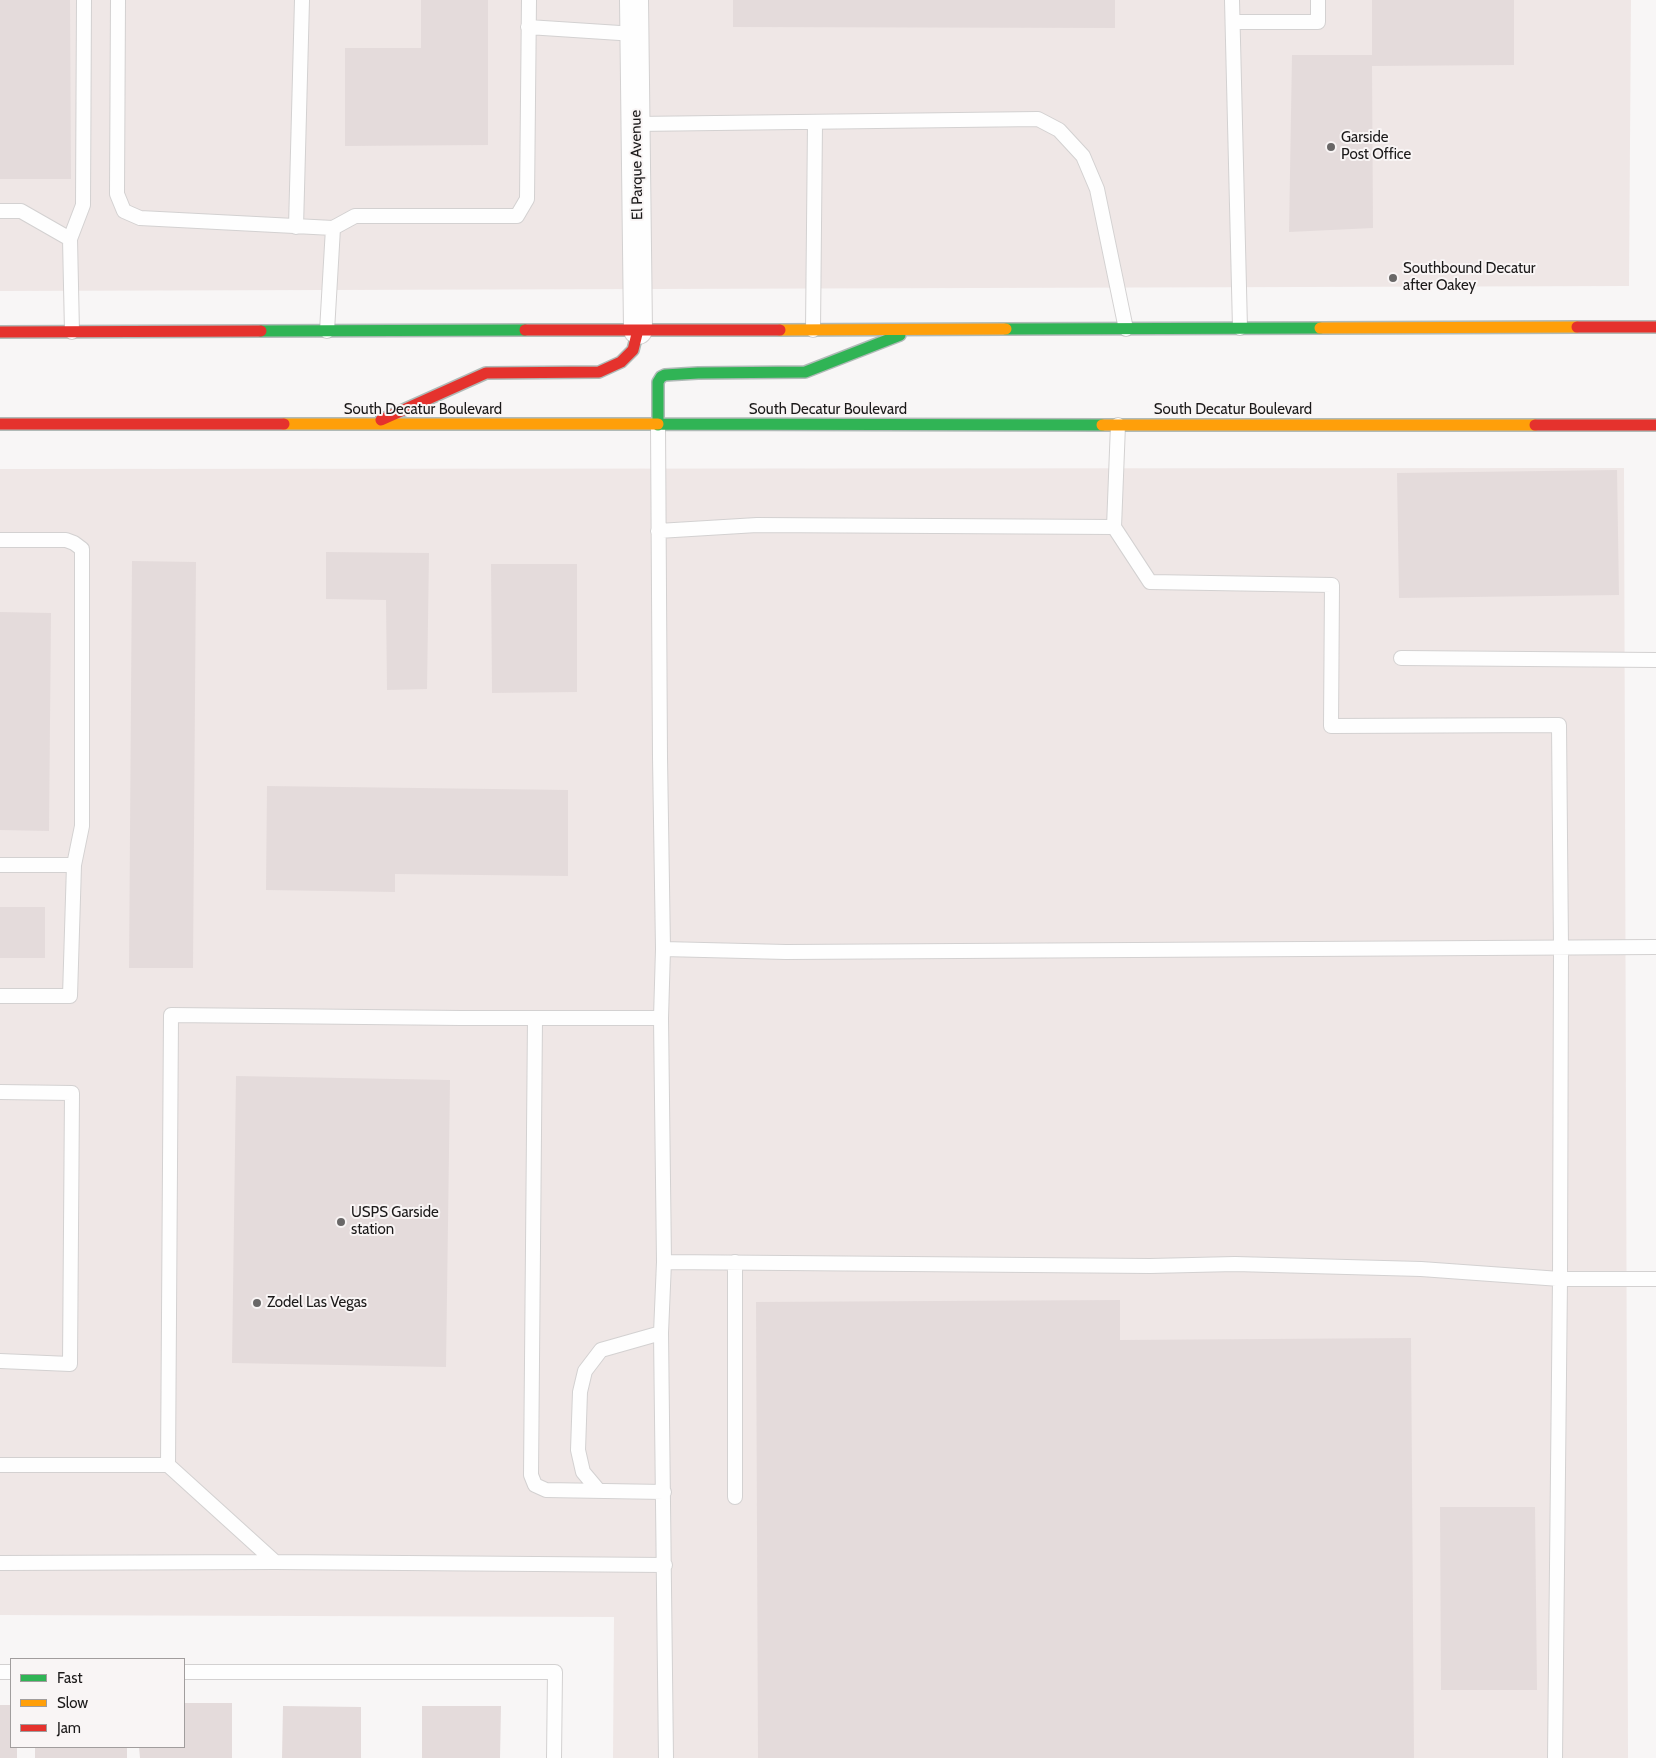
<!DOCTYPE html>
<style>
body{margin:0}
#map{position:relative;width:1656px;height:1758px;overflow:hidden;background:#f8f6f6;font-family:Cabin,sans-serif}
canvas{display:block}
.legend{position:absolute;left:10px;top:1658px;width:175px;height:90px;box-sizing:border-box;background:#f9f5f5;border:1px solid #a19d9d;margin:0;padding:6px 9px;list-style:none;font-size:15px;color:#1c1a1a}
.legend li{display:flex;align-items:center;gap:10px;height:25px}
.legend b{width:25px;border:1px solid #a19d9d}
</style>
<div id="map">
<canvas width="1656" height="1758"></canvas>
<ul class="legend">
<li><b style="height:6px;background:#30b455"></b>Fast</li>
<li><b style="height:6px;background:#ff9f0a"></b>Slow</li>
<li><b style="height:6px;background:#e5322d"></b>Jam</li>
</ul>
</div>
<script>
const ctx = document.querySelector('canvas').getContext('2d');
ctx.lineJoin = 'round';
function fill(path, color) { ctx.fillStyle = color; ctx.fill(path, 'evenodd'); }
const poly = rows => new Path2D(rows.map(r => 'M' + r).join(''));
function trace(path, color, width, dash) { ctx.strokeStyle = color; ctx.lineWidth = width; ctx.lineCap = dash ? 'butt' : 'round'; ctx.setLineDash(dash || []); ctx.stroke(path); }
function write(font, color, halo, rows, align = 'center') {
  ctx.font = font + ' Cabin,sans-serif'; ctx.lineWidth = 4; ctx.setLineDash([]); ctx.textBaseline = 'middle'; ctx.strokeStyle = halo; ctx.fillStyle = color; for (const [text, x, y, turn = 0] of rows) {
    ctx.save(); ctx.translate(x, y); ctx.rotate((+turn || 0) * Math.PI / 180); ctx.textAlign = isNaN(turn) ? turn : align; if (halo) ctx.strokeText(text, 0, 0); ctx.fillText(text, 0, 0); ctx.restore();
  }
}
const built = poly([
 [0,0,1631,0,1629,286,0,291],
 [1624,468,1628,1758,613,1758,614,1617,0,1615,0,469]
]);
const building = poly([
 [0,0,70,0,71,179,0,179],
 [421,0,488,0,488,145,345,146,345,48,421,48],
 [733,0,1115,0,1115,28,733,27],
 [1372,0,1514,0,1514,65,1372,66,1373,228,1289,232,1292,55,1372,55],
 [1617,470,1619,595,1399,598,1397,473],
 [326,552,429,553,427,689,387,690,386,600,326,599],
 [132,561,196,562,193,968,129,968],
 [491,564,577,564,577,692,492,693],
 [0,612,51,613,49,831,0,830],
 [267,786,568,790,568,876,395,874,395,892,266,890],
 [0,907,45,907,45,958,0,958],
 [236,1076,450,1080,446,1367,232,1363],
 [1120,1300,1120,1340,1411,1338,1414,1758,758,1758,756,1302],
 [1440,1507,1535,1507,1537,1690,1441,1690],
 [184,1703,232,1703,232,1758,140,1758,139,1747,184,1747],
 [0,1705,11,1705,11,1747,17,1747,17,1758,0,1758],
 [283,1706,361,1707,361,1758,282,1758],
 [422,1706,501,1706,500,1758,422,1758],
 [35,1747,127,1747,127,1758,35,1758]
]);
const lane = poly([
 [118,0,117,194,124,211,140,218,333,228],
 [1232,0,1240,328],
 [1233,22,1318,22,1318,0],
 [528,27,635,34],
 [636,124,1038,119,1059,130,1083,156,1097,189,1126,329],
 [0,211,21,211,70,239,72,332],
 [296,227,302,0],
 [70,239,83,205,84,0],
 [813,330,815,123],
 [327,331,333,228,355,216,517,216,527,199,529,0],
 [658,425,660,757,663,949,661,1018,664,1262,661,1333,666,1758],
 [1118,425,1114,527,1150,582,1332,585,1331,726,1559,725,1561,948,1560,1279,1555,1758],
 [658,531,757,525,1114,527],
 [0,540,66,540,74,543,82,549,82,826,74,865],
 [1401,658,1656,660],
 [0,865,74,865,70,996,0,996],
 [663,949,786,952,1656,947],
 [535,1018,531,1475,535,1485,546,1490,664,1492],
 [0,1092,72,1093,70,1364,0,1361],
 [664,1262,1150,1266,1235,1264,1421,1269,1560,1279,1656,1279],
 [735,1262,735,1497],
 [0,1465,168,1465,275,1562],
 [168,1465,171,1015,461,1018,661,1018],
 [599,1491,583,1472,578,1450,580,1392,585,1371,601,1350,661,1333],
 [0,1563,275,1562,665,1565],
 [0,1672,11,1672],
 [184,1672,555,1672,554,1758]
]);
const street = poly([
 [634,0,638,330]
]);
const fast = poly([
 [1006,329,1320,328],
 [261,331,525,330],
 [658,424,1102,425],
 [658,425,658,382,661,377,665,375,698,373,805,372,900,335]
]);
const slow = poly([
 [1320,328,1577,327],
 [780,330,1006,329],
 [284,424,658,424],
 [1102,425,1535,425]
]);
const jam = poly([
 [1577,327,1656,327],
 [525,330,780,330],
 [0,332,261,331],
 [381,420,486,373,599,372,621,362,633,350,638,330],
 [0,424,284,424],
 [1535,425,1656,425]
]);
const markers = [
 [1331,147,5,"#696767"],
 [1393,278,5,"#696767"],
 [341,1222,5,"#696767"],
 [257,1303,5,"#696767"]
];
const poiNames = [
 ["Garside",1341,138],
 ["Post Office",1341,155],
 ["Southbound Decatur",1403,269],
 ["after Oakey",1403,286],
 ["USPS Garside",351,1213],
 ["station",351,1230],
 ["Zodel Las Vegas",267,1303]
];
const streetNames = [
 ["El Parque Avenue",637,165,-91],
 ["South Decatur Boulevard",423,410],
 ["South Decatur Boulevard",828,410],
 ["South Decatur Boulevard",1233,410]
];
fill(built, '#efe7e6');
fill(building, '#e4dbdb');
trace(lane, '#d3d1d1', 16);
trace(street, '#d3d1d1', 30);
trace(fast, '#b0bab7', 14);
trace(slow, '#b0bab7', 14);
trace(jam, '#b0bab7', 14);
trace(lane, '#fefefe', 14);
trace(street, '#fefefe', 28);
trace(fast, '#30b455', 11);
trace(slow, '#ff9f0a', 11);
trace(jam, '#e5322d', 11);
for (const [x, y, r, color] of markers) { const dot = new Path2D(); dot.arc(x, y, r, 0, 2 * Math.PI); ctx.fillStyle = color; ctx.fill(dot); trace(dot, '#f9f5f5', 2); }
write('15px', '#1c1a1a', '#f9f5f5', poiNames, 'left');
write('15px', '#1c1a1a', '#f9f5f5', streetNames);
</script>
